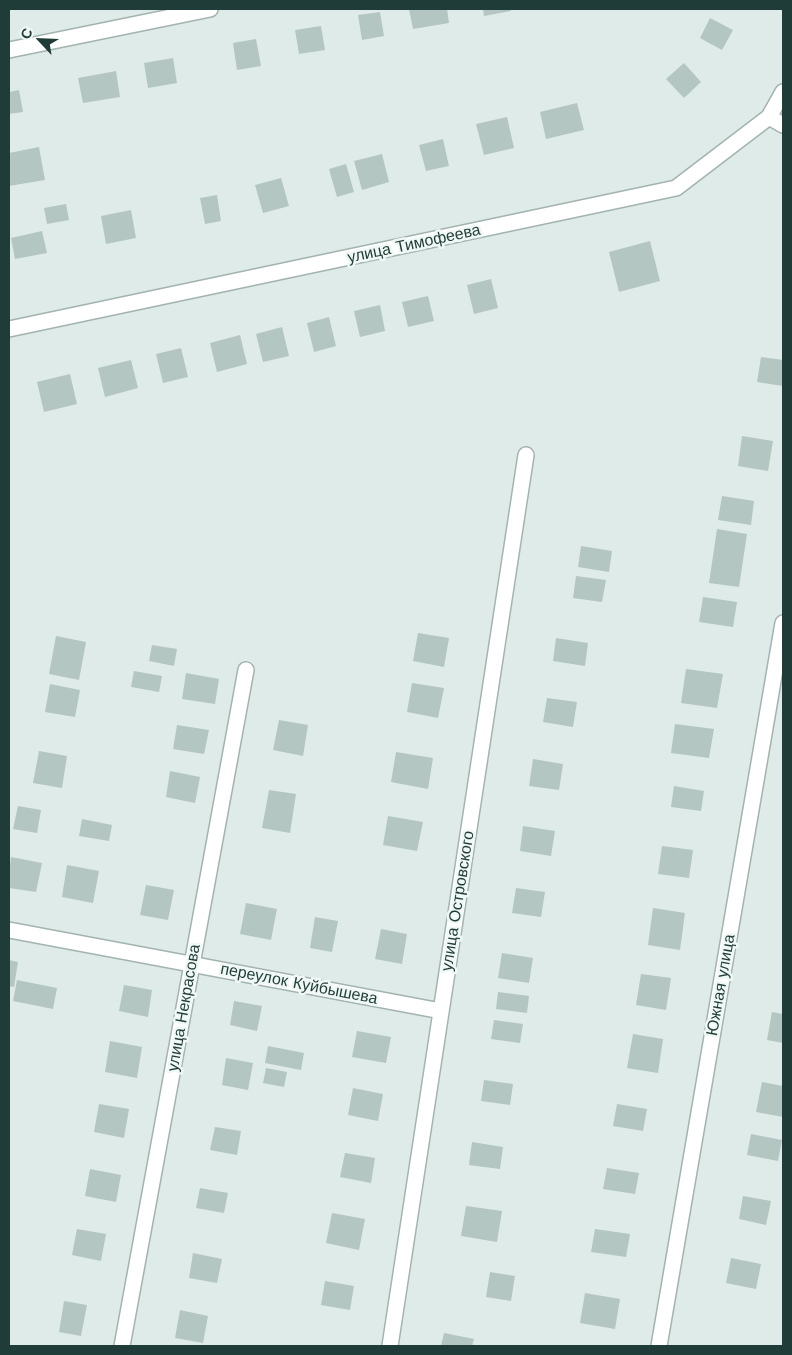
<!DOCTYPE html>
<meta charset="utf-8">
<style>
body{margin:0}
#map{position:relative;width:792px;height:1355px;overflow:hidden;background:#dfebe8;font-family:"Work Sans",sans-serif}
canvas{display:block}
.frame{position:absolute;inset:0;border:10px solid #1f3c38;pointer-events:none}
.north{position:absolute;left:15px;top:15px;width:50px;height:50px;-webkit-text-stroke:4px #f0f8f5;paint-order:stroke;rotate:295deg;font-size:14px;font-weight:700;line-height:20px;text-align:center;color:#1f3c38}
.north::after{content:'';display:block;margin:auto;width:18px;height:22px;background:#1f3c38;clip-path:polygon(50% 0,100% 100%,50% 72%,0 100%)}
</style>
<div id="map">
<canvas width="792" height="1355"></canvas>
<div class="frame"></div>
<div class="north">С</div>
</div>
<script>
const ctx = document.querySelector('canvas').getContext('2d');
ctx.lineJoin = 'round';
function fill(path, color) { ctx.fillStyle = color; ctx.fill(path, 'evenodd'); }
const poly = rows => new Path2D(rows.map(r => 'M' + r).join(''));
function trace(path, color, width, dash) { ctx.strokeStyle = color; ctx.lineWidth = width; ctx.lineCap = dash ? 'butt' : 'round'; ctx.setLineDash(dash || []); ctx.stroke(path); }
function write(font, color, halo, rows, align = 'center') {
  ctx.font = font + ' "Work Sans",sans-serif'; ctx.lineWidth = 5; ctx.setLineDash([]); ctx.textBaseline = 'middle'; ctx.strokeStyle = halo; ctx.fillStyle = color; for (const [text, x, y, turn = 0] of rows) {
    ctx.save(); ctx.translate(x, y); ctx.rotate((+turn || 0) * Math.PI / 180); ctx.textAlign = isNaN(turn) ? turn : align; if (halo) ctx.strokeText(text, 0, 0); ctx.fillText(text, 0, 0); ctx.restore();
  }
}
const building = poly([
 [409,9,447,9,449,23,413,29],
 [483,9,511,9,511,11,484,16],
 [380,12,384,36,362,40,358,15],
 [710,18,733,30,722,50,700,38],
 [321,26,325,50,299,54,295,30],
 [256,39,261,66,237,70,233,43],
 [173,58,177,83,148,88,144,63],
 [684,63,701,82,684,98,666,79],
 [116,71,120,97,83,103,78,78],
 [19,90,23,112,9,114,9,92],
 [577,103,584,130,546,139,540,112],
 [507,117,514,148,484,155,476,124],
 [443,139,449,166,426,171,419,145],
 [39,147,45,180,9,186,9,153],
 [382,154,389,182,362,190,354,161],
 [346,164,354,192,337,197,329,169],
 [281,178,289,206,263,213,255,185],
 [217,195,221,221,205,224,200,198],
 [66,204,69,220,47,224,44,208],
 [131,210,136,238,106,244,101,216],
 [42,231,47,253,15,259,11,238],
 [650,241,660,281,619,292,609,252],
 [491,279,498,308,474,314,467,285],
 [428,296,434,321,408,327,402,302],
 [380,305,385,331,360,337,354,311],
 [329,317,336,346,314,352,307,323],
 [282,327,289,356,263,362,256,334],
 [240,335,247,364,217,372,210,343],
 [181,348,188,377,163,383,156,354],
 [761,357,783,360,783,386,757,382],
 [131,360,138,388,105,397,98,368],
 [70,374,77,404,44,412,37,382],
 [742,436,773,441,768,471,738,466],
 [722,496,754,501,751,525,718,520],
 [717,529,747,534,739,587,709,583],
 [581,546,612,551,609,572,578,567],
 [576,576,606,580,602,602,573,598],
 [703,597,737,602,733,627,699,622],
 [418,633,449,638,444,667,413,661],
 [56,636,86,642,79,680,49,674],
 [556,638,588,643,585,666,553,661],
 [152,645,177,649,174,666,149,661],
 [686,669,723,674,717,708,681,703],
 [134,671,162,676,159,692,131,687],
 [186,673,219,679,215,704,182,699],
 [412,683,444,688,438,718,407,712],
 [50,684,80,690,75,717,45,712],
 [547,698,577,702,573,727,543,722],
 [279,720,308,725,303,756,273,750],
 [675,724,714,729,709,758,671,753],
 [177,725,209,730,204,754,173,749],
 [39,751,67,756,62,788,33,783],
 [396,752,433,758,428,789,391,782],
 [533,759,563,764,559,790,529,786],
 [170,771,200,777,195,803,166,797],
 [674,786,704,791,701,811,671,807],
 [269,790,296,794,290,833,262,828],
 [18,806,41,810,37,833,13,829],
 [388,816,423,822,417,851,383,845],
 [82,819,112,825,109,841,79,836],
 [523,826,555,831,551,856,520,851],
 [662,846,693,850,689,878,658,874],
 [11,857,42,863,36,892,9,888,9,872],
 [67,865,99,871,93,903,62,897],
 [146,885,174,890,168,920,140,915],
 [516,888,545,892,541,917,512,913],
 [246,903,277,909,271,940,240,934],
 [653,908,685,913,680,950,648,945],
 [315,917,338,921,332,952,310,948],
 [381,929,407,934,402,964,375,959],
 [502,953,533,958,529,983,498,978],
 [9,960,18,962,14,987,9,986],
 [641,974,671,978,666,1010,636,1005],
 [17,980,57,988,53,1009,13,1001],
 [124,985,152,990,148,1017,119,1011],
 [498,992,529,996,527,1013,496,1009],
 [234,1001,262,1006,257,1031,230,1025],
 [772,1012,783,1014,783,1043,767,1040],
 [494,1020,523,1024,520,1043,491,1039],
 [357,1031,391,1037,386,1063,352,1057],
 [633,1034,663,1039,658,1073,627,1068],
 [110,1041,142,1047,137,1078,105,1072],
 [268,1046,304,1053,301,1070,265,1063],
 [226,1058,253,1063,248,1090,222,1085],
 [266,1068,287,1072,284,1087,263,1083],
 [484,1080,513,1084,510,1105,481,1101],
 [762,1082,783,1086,783,1117,756,1112],
 [353,1088,383,1094,378,1121,348,1115],
 [99,1104,129,1109,124,1138,94,1132],
 [617,1104,647,1109,643,1131,613,1126],
 [215,1127,241,1131,237,1155,210,1150],
 [751,1134,782,1140,778,1161,747,1155],
 [472,1142,503,1147,500,1169,469,1165],
 [345,1153,375,1158,371,1183,340,1177],
 [607,1168,639,1173,635,1194,603,1189],
 [90,1169,121,1175,116,1202,85,1196],
 [200,1188,228,1193,224,1213,196,1208],
 [743,1196,771,1201,766,1225,739,1219],
 [466,1206,502,1211,497,1242,461,1236],
 [332,1213,365,1219,359,1250,326,1243],
 [77,1229,106,1234,101,1261,72,1255],
 [595,1229,630,1234,626,1257,591,1252],
 [193,1253,222,1259,217,1283,189,1278],
 [731,1258,761,1264,756,1289,726,1283],
 [490,1272,515,1276,511,1301,486,1297],
 [325,1281,354,1286,350,1310,321,1305],
 [585,1293,620,1299,615,1329,580,1323],
 [64,1301,87,1305,81,1336,59,1332],
 [180,1310,208,1316,203,1343,175,1338],
 [444,1333,474,1339,472,1346,441,1346]
]);
const minor = poly([
 [9,50,210,9],
 [769,117,783,125],
 [9,329,676,188,769,117,783,92],
 [9,930,441,1011],
 [122,1346,246,670],
 [390,1346,526,455],
 [659,1346,783,623]
]);
const streetNames = [
 ["улица Тимофеева",414,244,-12],
 ["улица Островского",458,901,-81],
 ["переулок Куйбышева",299,984,11],
 ["Южная улица",721,985,-80],
 ["улица Некрасова",184,1008,-80]
];
fill(building, '#b4c6c1');
trace(minor, '#a2b3b0', 18);
trace(minor, '#fff', 15);
write('16px', '#1f3c38', '#f0f8f5', streetNames);
</script>
